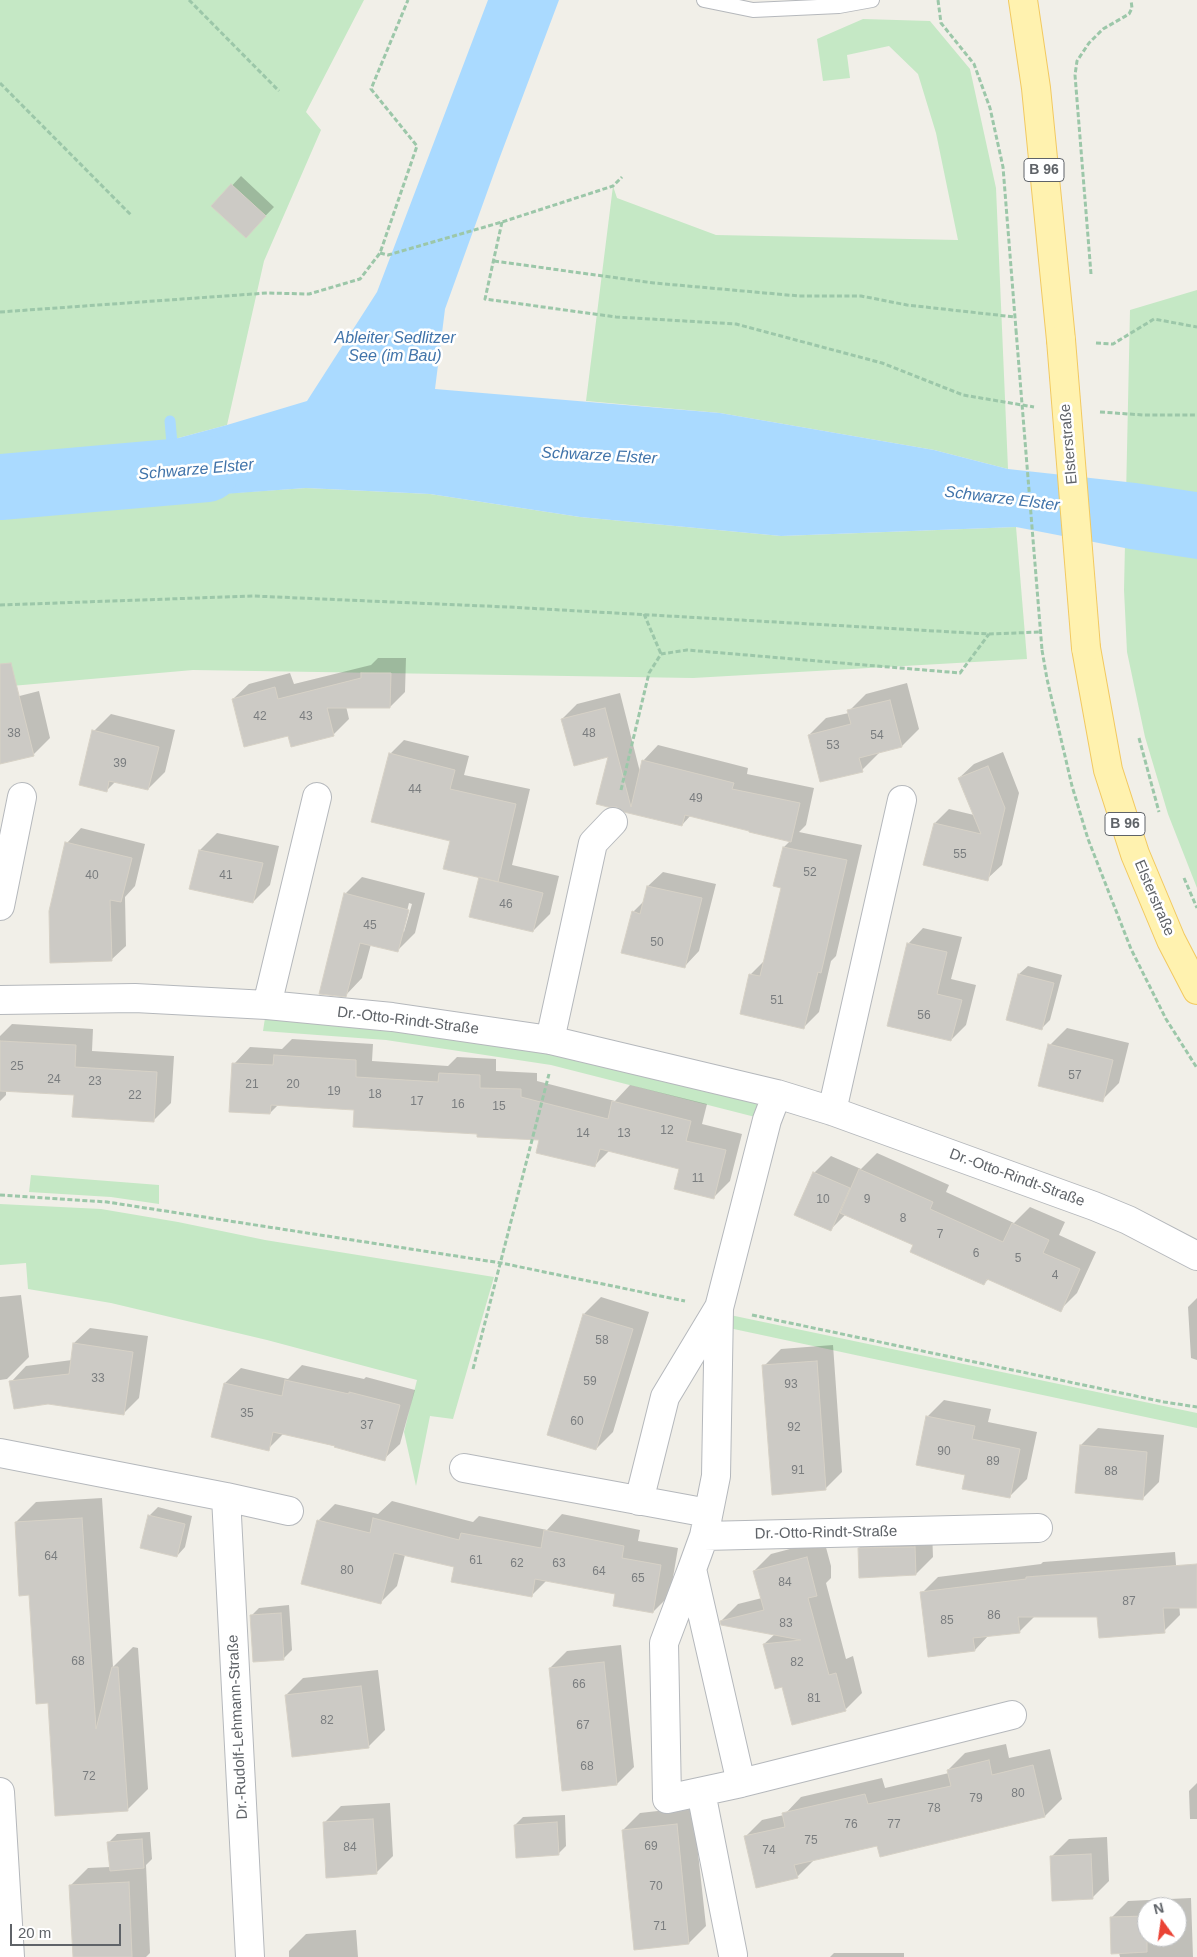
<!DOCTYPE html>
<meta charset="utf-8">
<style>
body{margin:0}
#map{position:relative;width:1197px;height:1957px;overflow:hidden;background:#f1efe8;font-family:Helvetica,sans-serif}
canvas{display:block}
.north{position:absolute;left:1137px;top:1897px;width:50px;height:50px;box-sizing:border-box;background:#fff;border:1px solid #bfc1c3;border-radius:50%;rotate:346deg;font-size:14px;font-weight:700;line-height:20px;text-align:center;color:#5f6368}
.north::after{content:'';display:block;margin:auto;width:18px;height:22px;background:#ea4335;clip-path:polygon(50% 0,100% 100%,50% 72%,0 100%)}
.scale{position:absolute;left:10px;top:1924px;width:111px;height:22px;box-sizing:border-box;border:2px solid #5f6368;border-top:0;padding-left:6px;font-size:15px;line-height:18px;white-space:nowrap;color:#5f6368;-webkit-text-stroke:4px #fff;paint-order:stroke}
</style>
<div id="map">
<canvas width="1197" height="1957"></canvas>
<div class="north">N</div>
<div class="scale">20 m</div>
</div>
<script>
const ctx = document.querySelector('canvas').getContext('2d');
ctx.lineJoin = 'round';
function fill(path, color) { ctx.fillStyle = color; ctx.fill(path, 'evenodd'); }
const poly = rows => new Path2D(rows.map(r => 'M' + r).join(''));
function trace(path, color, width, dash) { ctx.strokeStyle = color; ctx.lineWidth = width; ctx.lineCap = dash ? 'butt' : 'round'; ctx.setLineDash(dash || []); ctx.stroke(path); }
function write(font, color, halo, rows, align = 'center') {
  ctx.font = font + ' Helvetica,sans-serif'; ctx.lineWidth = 5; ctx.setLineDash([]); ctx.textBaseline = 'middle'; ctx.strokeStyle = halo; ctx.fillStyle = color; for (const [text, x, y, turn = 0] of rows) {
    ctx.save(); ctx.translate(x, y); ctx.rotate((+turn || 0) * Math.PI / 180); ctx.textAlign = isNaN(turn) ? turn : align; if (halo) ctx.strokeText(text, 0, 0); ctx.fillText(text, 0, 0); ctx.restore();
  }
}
const green = poly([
 [0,0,364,0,306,112,321,130,264,261,227,425,115,455,115,501,306,488,430,494,580,517,781,536,1016,527,1027,659,693,678,193,670,0,687],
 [863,19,930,21,970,69,996,188,1008,469,934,450,720,413,586,401,613,186,617,198,716,235,958,240,936,133,918,74,889,46,847,55,850,78,823,81,817,39],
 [1197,290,1197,888,1168,814,1145,737,1127,652,1124,590,1130,310],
 [267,1005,392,1017,777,1094,767,1120,551,1065,386,1040,263,1031],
 [31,1175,159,1185,159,1204,111,1197,29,1192],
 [0,1204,101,1209,178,1222,265,1240,494,1277,453,1419,430,1416,416,1486,404,1432,417,1380,267,1340,111,1303,28,1289,26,1263,0,1265],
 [730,1315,1197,1413,1197,1428,729,1328]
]);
const water = poly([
 [488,0,559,0,498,162,445,309,435,389,720,413,934,450,1008,469,1136,483,1197,492,1197,559,1130,549,1016,527,781,536,580,517,430,494,306,488,115,502,115,455,227,425,307,401,377,292]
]);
const shadow = poly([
 [241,176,274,207,246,236,213,206],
 [378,658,406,658,405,692,390,707,346,706,349,719,333,735,233,699,249,684,290,673,294,684,371,665],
 [907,683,919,729,902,746,879,752,879,753,862,770,809,735,826,718,849,713,849,711,866,694],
 [39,691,50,738,33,755,0,763,0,701],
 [620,693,640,772,643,761,658,745,748,768,747,774,814,788,806,825,799,832,862,845,836,956,831,961,819,1012,804,1027,751,974,766,959,783,887,784,847,791,840,691,815,682,825,625,810,609,756,562,719,577,704],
 [111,714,175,730,165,772,148,789,116,781,107,790,94,731],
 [404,740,469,756,464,775,530,789,512,865,559,876,550,914,533,931,480,877,390,754],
 [1003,752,1019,793,1002,865,987,879,935,823,949,809,974,815,959,778,974,764],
 [81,828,145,844,135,886,125,897,126,946,111,960,67,843],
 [217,833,279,846,270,885,253,902,200,850],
 [663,872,716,884,699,951,685,966,633,912,645,900,648,886],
 [362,877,425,893,415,933,398,950,371,944,362,978,345,996,345,894],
 [409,903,412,904,404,932,402,932],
 [923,928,962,937,951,979,976,985,966,1025,951,1040,908,944],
 [1028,966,1062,975,1050,1020,1042,1028,1019,974],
 [12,1024,93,1029,92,1051,174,1056,171,1103,154,1120,75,1093,6,1090,6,1095,0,1101,0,1036],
 [1067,1028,1129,1043,1119,1083,1102,1100,1050,1045],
 [292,1039,373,1044,372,1061,448,1066,457,1057,496,1059,496,1071,537,1073,537,1081,615,1101,630,1085,707,1104,702,1124,742,1134,730,1181,713,1198,680,1168,610,1150,594,1166,540,1139,478,1133,355,1108,279,1104,270,1113,234,1064,250,1047,282,1049],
 [877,1153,949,1185,946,1192,1014,1223,1030,1207,1065,1222,1059,1235,1096,1252,1077,1293,1060,1310,989,1279,984,1283,915,1244,846,1214,831,1229,814,1173,831,1156,861,1169],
 [21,1295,29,1357,7,1379,0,1380,0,1297],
 [601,1297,649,1312,613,1432,596,1449,548,1434,584,1314],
 [1197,1298,1197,1360,1191,1358,1188,1307],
 [90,1328,148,1336,139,1398,123,1414,11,1382,26,1366,72,1360,74,1343],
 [833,1345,842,1472,825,1489,764,1366,781,1349],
 [302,1365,364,1379,366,1377,415,1390,400,1444,384,1459,284,1433,268,1449,225,1383,241,1368,288,1379],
 [944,1400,991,1409,988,1422,1037,1432,1027,1479,1010,1496,966,1474,927,1417],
 [1098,1428,1164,1435,1159,1482,1142,1499,1081,1445],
 [102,1498,113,1667,133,1647,138,1648,148,1789,127,1810,30,1594,16,1522,36,1502],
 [392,1501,473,1522,479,1516,547,1530,562,1514,640,1530,638,1541,678,1548,670,1595,653,1612,617,1593,547,1580,532,1595,456,1566,405,1555,397,1586,380,1603,318,1521,335,1504,378,1514],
 [158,1507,192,1516,185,1547,177,1556,149,1516],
 [932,1530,933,1557,916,1574,859,1548,876,1531],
 [824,1540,831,1566,831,1578,826,1583,846,1659,853,1656,862,1693,845,1710,783,1686,764,1644,775,1634,721,1621,738,1604,762,1598,754,1571,771,1554],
 [1175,1552,1180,1615,1164,1631,1098,1616,1035,1616,1019,1632,989,1635,975,1650,922,1593,938,1577,1041,1564,1043,1562],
 [289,1605,292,1650,284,1658,251,1616,259,1608],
 [621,1645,634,1767,617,1784,550,1668,567,1651],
 [378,1670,385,1730,368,1747,286,1695,303,1678],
 [1006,1744,1009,1758,1050,1749,1062,1799,1045,1816,881,1855,878,1844,814,1860,797,1877,745,1837,762,1820,784,1815,801,1797,882,1778,885,1788,949,1773,948,1770,965,1753],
 [1197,1783,1197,1819,1190,1819,1189,1791],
 [390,1803,393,1856,376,1873,324,1823,341,1806],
 [693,1807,706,1926,689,1943,623,1830,640,1813],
 [565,1815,566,1846,558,1854,515,1825,523,1817],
 [150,1832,152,1859,146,1865,150,1953,146,1957,74,1957,71,1885,88,1868,110,1867,108,1843,117,1834],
 [1107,1837,1109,1881,1092,1898,1052,1856,1069,1839],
 [1191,1898,1193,1957,1120,1957,1111,1918,1128,1901],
 [1147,1907,1177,1907,1177,1937,1147,1937],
 [356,1930,358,1957,289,1957,289,1951,306,1934],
 [834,1953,904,1953,904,1957,830,1957]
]);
const stream = poly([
 [170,421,173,455]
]);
const river = poly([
 [0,487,207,469]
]);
const building = poly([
 [231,184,266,216,246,238,211,206,231,184],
 [11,663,34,756,0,764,0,664,11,663],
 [361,673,391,673,390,708,327,708,334,736,291,747,288,736,244,747,232,699,275,687,278,699,361,678,361,673],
 [890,700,902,747,859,758,863,772,820,782,808,735,851,724,847,710,890,700],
 [605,708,631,807,642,760,734,783,732,789,800,803,791,842,749,832,749,831,685,815,682,826,624,812,617,807,608,807,596,804,608,757,574,766,561,719,605,708],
 [92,730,159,747,148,790,109,781,107,792,79,785,92,730],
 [389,753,455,770,450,789,516,804,498,882,443,869,450,841,371,822,389,753],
 [988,766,1005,808,988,881,923,865,934,823,981,834,958,778,988,766],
 [65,842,132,858,121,902,110,900,112,961,50,963,49,911,65,842],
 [783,847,847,860,821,973,818,972,804,1029,740,1014,749,974,760,976,781,888,773,886,783,847],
 [199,850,263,863,253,903,189,889,199,850],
 [479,877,543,893,533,932,469,917,479,877],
 [647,886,702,898,685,968,621,953,632,911,640,914,647,886],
 [344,893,409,910,398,952,360,943,346,997,319,994,344,893],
 [907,943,947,952,937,994,962,1000,951,1041,887,1026,907,943],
 [1018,974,1054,983,1042,1030,1006,1020,1018,974],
 [0,1041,76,1045,75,1067,157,1072,154,1122,72,1117,74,1095,0,1091,0,1041],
 [1048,1044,1113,1060,1103,1102,1038,1086,1048,1044],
 [274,1055,356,1060,356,1077,438,1082,439,1073,480,1075,480,1088,521,1089,521,1097,608,1119,612,1101,691,1121,686,1141,726,1150,714,1199,674,1189,679,1169,600,1149,595,1167,536,1153,539,1140,477,1137,477,1134,353,1127,354,1110,271,1105,270,1114,229,1112,232,1063,273,1065,274,1055],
 [859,1169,933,1202,930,1209,1003,1242,1012,1223,1049,1240,1043,1253,1080,1269,1061,1312,987,1279,984,1285,910,1252,913,1245,840,1213,859,1169],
 [813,1172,850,1188,831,1231,794,1215,813,1172],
 [583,1314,633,1329,596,1450,547,1435,583,1314],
 [73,1343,133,1352,124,1415,48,1404,14,1409,9,1381,69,1374,73,1343],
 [817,1361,826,1490,772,1495,762,1365,817,1361],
 [285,1380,349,1394,349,1392,400,1405,385,1461,334,1447,335,1446,273,1432,269,1451,211,1437,224,1383,282,1396,285,1380],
 [926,1416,975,1426,972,1439,1020,1449,1010,1498,962,1489,965,1475,916,1465,926,1416],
 [1080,1445,1147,1452,1143,1500,1075,1493,1080,1445],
 [148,1515,185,1524,177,1557,140,1548,148,1515],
 [82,1518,96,1729,112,1667,118,1667,128,1811,55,1816,48,1703,36,1704,29,1595,19,1596,15,1522,82,1518],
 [373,1518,459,1540,461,1533,541,1548,544,1530,624,1546,622,1558,661,1565,653,1613,613,1606,615,1594,535,1579,532,1597,451,1582,454,1567,394,1553,381,1604,301,1584,317,1520,370,1533,373,1518],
 [915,1547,916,1575,859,1578,858,1548,915,1547],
 [807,1557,817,1596,808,1598,829,1675,836,1673,846,1711,792,1725,782,1687,775,1689,763,1644,801,1640,721,1625,720,1621,764,1610,753,1571,807,1557],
 [1197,1564,1197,1608,1163,1608,1165,1633,1099,1638,1097,1617,1018,1617,1020,1633,973,1638,975,1651,928,1657,920,1592,1026,1579,1026,1577,1197,1564],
 [281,1613,284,1660,253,1662,250,1615,281,1613],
 [604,1662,617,1785,562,1791,549,1668,604,1662],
 [361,1686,369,1748,292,1757,285,1695,361,1686],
 [989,1760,992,1775,1033,1765,1045,1817,880,1857,877,1846,794,1865,798,1878,756,1888,744,1836,785,1827,782,1813,865,1794,868,1804,951,1786,947,1770,989,1760],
 [373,1819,377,1874,326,1878,323,1822,373,1819],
 [557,1822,559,1855,516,1858,514,1825,557,1822],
 [677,1824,689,1944,634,1950,622,1830,677,1824],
 [142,1839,144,1868,110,1871,107,1842,142,1839],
 [1091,1854,1093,1899,1052,1901,1050,1856,1091,1854],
 [129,1882,132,1957,73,1957,69,1885,129,1882],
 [1147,1916,1147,1952,1111,1954,1110,1917,1147,1916]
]);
const path = poly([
 [189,0,279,91],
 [938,0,941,23,974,64,990,108,1003,167,1016,330],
 [0,83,131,215],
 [502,222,485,299,616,317,736,324,882,363,963,395,1034,407],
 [380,253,388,255,502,222,613,186,622,177],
 [494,261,654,283,799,296,861,296,907,305,1015,317],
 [1091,274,1075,75,1077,61,1089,43,1103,29,1129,14,1132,8,1131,0],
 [0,312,267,293,309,294,360,279,380,253,417,146,371,89,408,0],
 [1096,343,1113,344,1154,319,1197,327],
 [1100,412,1143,415,1197,415],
 [0,605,253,596,508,607,989,634,1041,632],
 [644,614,661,654],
 [1042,650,1047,679,1072,786,1088,839,1131,949,1166,1019,1197,1068],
 [1139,738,1159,812],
 [621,790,649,673,661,654,687,650,960,673,989,634],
 [1184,878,1197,908],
 [0,1195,107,1202,501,1263,685,1301],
 [752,1315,1164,1402,1197,1407],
 [473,1369,549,1074]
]);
const service = poly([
 [704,0,753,10,839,6,872,0]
]);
const minor = poly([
 [0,906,22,797],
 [0,1000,135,998,267,1005,392,1017,550,1040,777,1094,832,1111,1094,1206,1128,1220,1197,1256],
 [267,1005,317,797],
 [550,1040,593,843,613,822],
 [832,1111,902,800],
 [0,1453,226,1497,250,1957],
 [464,1468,708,1513],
 [226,1497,289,1511],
 [639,1501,665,1397,718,1309],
 [704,1536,1038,1528],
 [692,1569,664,1643,667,1799,741,1783,1012,1715],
 [741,1783,692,1569,704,1536,716,1476,719,1308,767,1120,777,1094],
 [0,1792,10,1957],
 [701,1792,733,1955]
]);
const primary = poly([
 [1023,0,1036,88,1061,340],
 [1086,648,1108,770,1135,854,1171,940,1197,990]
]);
const pathBridge = poly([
 [1016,330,1042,650]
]);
const primaryBridge = poly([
 [1061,340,1086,648]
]);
const numberNames = [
 ["42",260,717],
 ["43",306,717],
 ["38",14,734],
 ["48",589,734],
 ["54",877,736],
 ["53",833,746],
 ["39",120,764],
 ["44",415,790],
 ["49",696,799],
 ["55",960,855],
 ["52",810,873],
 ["40",92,876],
 ["41",226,876],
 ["46",506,905],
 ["45",370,926],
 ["50",657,943],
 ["51",777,1001],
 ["56",924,1016],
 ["25",17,1067],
 ["57",1075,1076],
 ["24",54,1080],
 ["23",95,1082],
 ["21",252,1085],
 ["20",293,1085],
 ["19",334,1092],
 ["18",375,1095],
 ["22",135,1096],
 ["17",417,1102],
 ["16",458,1105],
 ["15",499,1107],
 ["12",667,1131],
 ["14",583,1134],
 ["13",624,1134],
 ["11",698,1179],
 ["10",823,1200],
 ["9",867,1200],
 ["8",903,1219],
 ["7",940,1235],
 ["6",976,1254],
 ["5",1018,1259],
 ["4",1055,1276],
 ["58",602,1341],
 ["33",98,1379],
 ["59",590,1382],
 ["93",791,1385],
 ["35",247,1414],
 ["60",577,1422],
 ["37",367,1426],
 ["92",794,1428],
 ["90",944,1452],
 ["89",993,1462],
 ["91",798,1471],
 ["88",1111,1472],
 ["64",51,1557],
 ["61",476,1561],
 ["62",517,1564],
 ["63",559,1564],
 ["80",347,1571],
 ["64",599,1572],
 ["65",638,1579],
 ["84",785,1583],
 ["87",1129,1602],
 ["86",994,1616],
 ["85",947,1621],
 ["83",786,1624],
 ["68",78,1662],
 ["82",797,1663],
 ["66",579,1685],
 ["81",814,1699],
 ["82",327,1721],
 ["67",583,1726],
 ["68",587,1767],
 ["72",89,1777],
 ["80",1018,1794],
 ["79",976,1799],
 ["78",934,1809],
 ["76",851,1825],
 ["77",894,1825],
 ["75",811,1841],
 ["69",651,1847],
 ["84",350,1848],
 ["74",769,1851],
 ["70",656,1887],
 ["71",660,1927]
];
const shields = [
 [1044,170,40],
 [1125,824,40]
];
const shieldNames = [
 ["B 96",1044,170],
 ["B 96",1125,824]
];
const streetNames = [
 ["Elsterstraße",1069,444,-95],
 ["Elsterstraße",1154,898,67],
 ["Dr.-Otto-Rindt-Straße",408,1021,7],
 ["Dr.-Otto-Rindt-Straße",1017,1178,20],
 ["Dr.-Otto-Rindt-Straße",826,1533,-1],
 ["Dr.-Rudolf-Lehmann-Straße",238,1727,-93]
];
const waterNames = [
 ["Ableiter Sedlitzer",395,339],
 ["See (im Bau)",395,357],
 ["Schwarze Elster",599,456,3],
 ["Schwarze Elster",196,470,-5],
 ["Schwarze Elster",1002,499,7]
];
fill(green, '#c5e8c5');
fill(water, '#aadaff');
fill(shadow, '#0003');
trace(stream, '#aadaff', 11);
trace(river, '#aadaff', 66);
fill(building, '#cccac5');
trace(building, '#d6d1c6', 1);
trace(service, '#b5b8bc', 16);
trace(minor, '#b5b8bc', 30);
trace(primary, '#f2c960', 30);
trace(path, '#9cc7a9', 3, [5, 2.5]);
trace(service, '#fff', 14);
trace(minor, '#fff', 28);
trace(primary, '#fff2af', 28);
trace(primaryBridge, '#f2c960', 30, []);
trace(pathBridge, '#9cc7a9', 3, [5, 2.5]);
trace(primaryBridge, '#fff2af', 28);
write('12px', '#7a7d7f', null, numberNames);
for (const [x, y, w] of shields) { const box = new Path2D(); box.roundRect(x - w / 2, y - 11.5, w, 23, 4); ctx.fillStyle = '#fff'; ctx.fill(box); trace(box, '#5f6368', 1); }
write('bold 14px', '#5f6368', null, shieldNames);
write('15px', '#5f6368', '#fff', streetNames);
write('italic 16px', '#4174aa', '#fff', waterNames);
</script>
